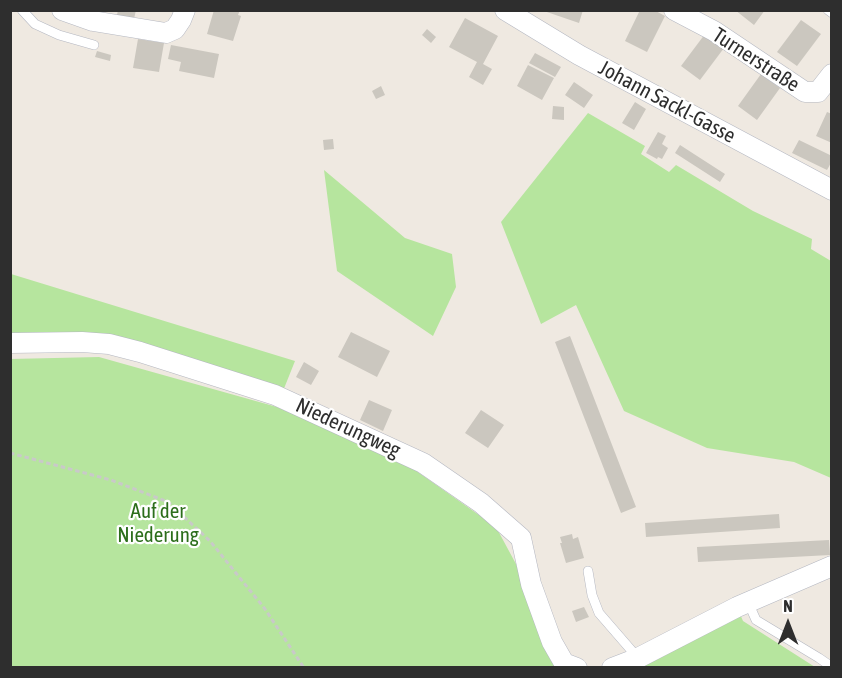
<!DOCTYPE html>
<meta charset="utf-8">
<style>
body{margin:0}
#map{position:relative;width:842px;height:678px;overflow:hidden;background:#efe9e1;font-family:"Asap Condensed",sans-serif}
canvas{display:block}
.frame{position:absolute;inset:0;border:12px solid #2e2e2e;pointer-events:none}
.north{position:absolute;left:758px;top:594px;width:60px;height:60px;-webkit-text-stroke:4px #fff;paint-order:stroke;rotate:0deg;font-size:16px;font-weight:700;line-height:24px;text-align:center;color:#2e2e2e}
.north::after{content:'';display:block;margin:auto;width:21px;height:27px;background:#2e2e2e;clip-path:polygon(50% 0,100% 100%,50% 72%,0 100%)}
</style>
<div id="map">
<canvas width="842" height="678"></canvas>
<div class="frame"></div>
<div class="north">N</div>
</div>
<script>
const ctx = document.querySelector('canvas').getContext('2d');
ctx.lineJoin = 'round';
function fill(path, color) { ctx.fillStyle = color; ctx.fill(path, 'evenodd'); }
const poly = rows => new Path2D(rows.map(r => 'M' + r).join(''));
function trace(path, color, width, dash) { ctx.strokeStyle = color; ctx.lineWidth = width; ctx.lineCap = dash ? 'butt' : 'round'; ctx.setLineDash(dash || []); ctx.stroke(path); }
function write(font, color, halo, rows, align = 'center') {
  ctx.font = font + ' "Asap Condensed",sans-serif'; ctx.lineWidth = 4.5; ctx.setLineDash([]); ctx.textBaseline = 'middle'; ctx.strokeStyle = halo; ctx.fillStyle = color; for (const [text, x, y, turn = 0] of rows) {
    ctx.save(); ctx.translate(x, y); ctx.rotate((+turn || 0) * Math.PI / 180); ctx.textAlign = isNaN(turn) ? turn : align; if (halo) ctx.strokeText(text, 0, 0); ctx.fillText(text, 0, 0); ctx.restore();
  }
}
const green = poly([
 [588,113,645,146,641,154,669,172,676,165,753,211,812,239,811,249,831,261,831,478,794,462,707,448,624,411,576,305,541,324,501,222],
 [324,170,405,238,452,254,456,287,433,336,337,271],
 [11,274,295,361,283,391,226,373,11,335],
 [99,357,277,407,405,463,496,527,516,564,557,667,11,667,10,359],
 [737,607,743,621,815,667,612,668]
]);
const building = poly([
 [118,10,136,10,134,19,117,15],
 [214,10,240,10,238,15,241,16,233,41,207,34],
 [541,10,583,10,579,23],
 [640,10,654,10,665,16,647,52,625,41],
 [735,10,765,10,754,25],
 [465,18,498,36,483,64,492,69,483,85,469,77,477,62,449,47],
 [801,20,821,34,797,66,777,52],
 [427,29,436,37,431,43,422,35],
 [705,34,724,48,700,80,681,66],
 [138,39,164,43,159,72,133,68],
 [171,45,219,54,214,78,179,71,181,62,168,59],
 [97,51,111,55,110,61,95,57],
 [535,53,561,67,555,77,529,63],
 [528,65,554,78,542,100,517,86],
 [761,74,780,88,757,120,738,106],
 [574,82,593,95,584,108,565,95],
 [381,86,385,95,376,99,372,91],
 [635,102,646,109,634,130,622,123],
 [553,106,564,107,564,120,552,119],
 [827,112,832,114,832,143,816,136],
 [658,132,666,136,662,144,668,148,662,159,658,157,657,159,646,153],
 [333,139,334,149,324,150,323,140],
 [799,140,832,156,832,161,827,170,792,153],
 [680,145,725,174,720,182,675,153],
 [351,332,390,351,377,377,338,357],
 [570,336,636,507,621,513,555,342],
 [304,362,319,371,311,385,296,377],
 [369,400,392,410,383,431,360,420],
 [481,410,504,425,488,448,465,433],
 [779,514,780,528,646,537,645,523],
 [572,534,573,539,578,537,584,558,566,563,560,543,562,543,560,537],
 [829,540,830,555,698,562,697,547],
 [584,607,589,617,576,622,572,611]
]);
const path = poly([
 [10,453,111,480,168,502,210,541,265,609,304,668]
]);
const lane = poly([
 [22,10,35,24,59,35,94,45],
 [828,10,832,13],
 [588,571,592,595,599,613,638,658],
 [748,602,756,620,819,658,832,667]
]);
const street = poly([
 [62,10,93,21,166,33,175,29,181,20,185,10],
 [505,10,579,55,832,190],
 [674,10,714,31,805,92,818,92,832,74],
 [10,343,82,342,109,344,140,352,275,395,423,463,481,503,521,538,531,584,552,642,564,663,577,668],
 [612,668,638,658,737,607,832,566]
]);
const streetNames = [
 ["Turnerstraße",756,60,33],
 ["Johann Sackl-Gasse",667,102,28],
 ["Niederungweg",348,428,25]
];
const parkNames = [
 ["Auf der",158,511],
 ["Niederung",158,535]
];
fill(green, '#b6e59e');
fill(building, '#cbc7bf');
trace(lane, '#b4b7c1', 10);
trace(street, '#b4b7c1', 21);
trace(path, '#c9c9c9', 3, [4.5, 3]);
trace(lane, '#fff', 9);
trace(street, '#fff', 20);
write('21px', '#2e2e2e', '#fff', streetNames);
write('21px', '#2c6e1b', '#fff', parkNames);
</script>
